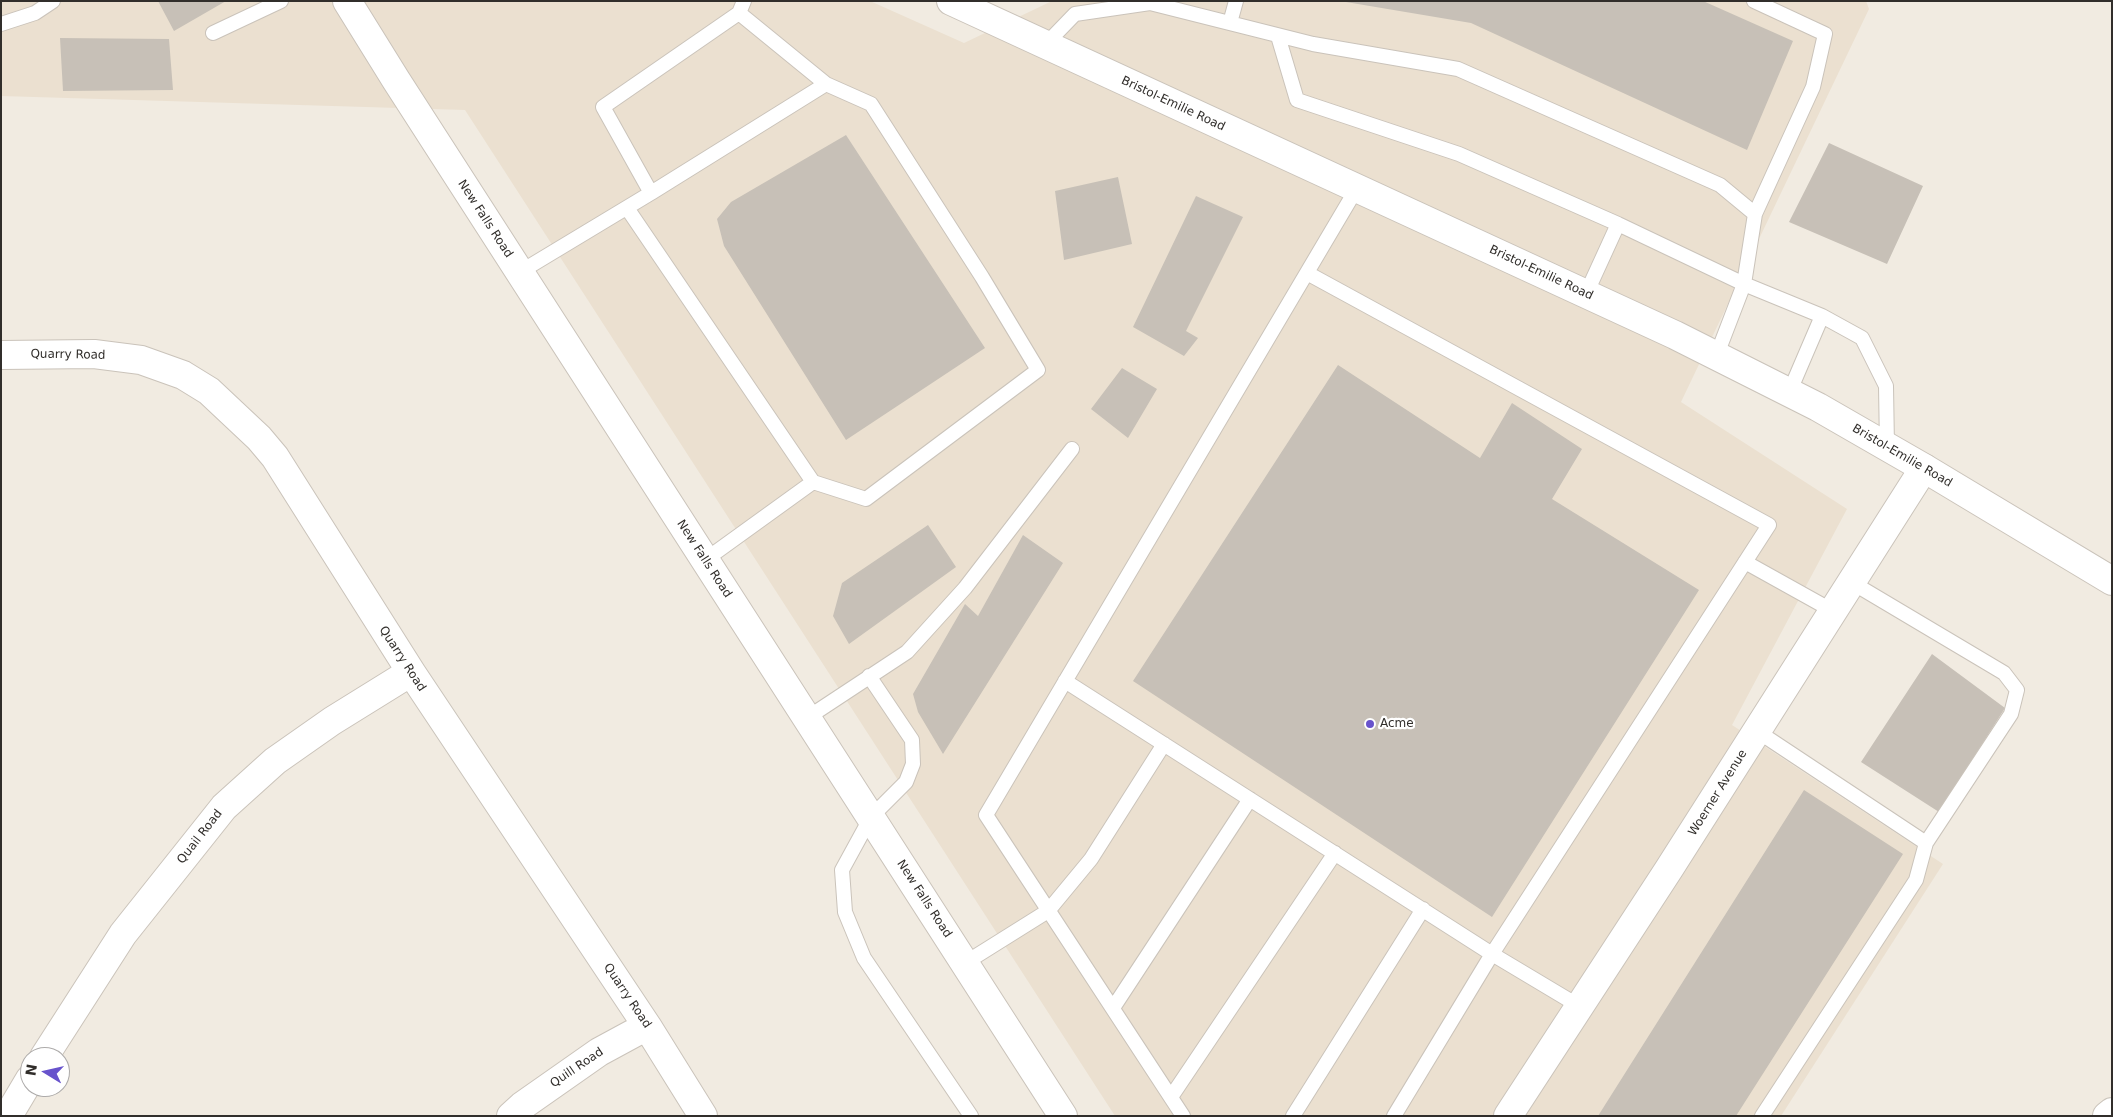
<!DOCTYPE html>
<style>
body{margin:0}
#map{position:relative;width:2113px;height:1117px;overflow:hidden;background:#f1ebe1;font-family:"DejaVu Sans",sans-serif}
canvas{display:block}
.frame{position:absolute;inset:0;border:2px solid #312e2b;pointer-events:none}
.north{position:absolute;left:20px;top:1047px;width:50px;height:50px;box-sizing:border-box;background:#fff;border:1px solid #adabaa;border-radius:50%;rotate:279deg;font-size:14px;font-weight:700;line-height:20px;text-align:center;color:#312e2b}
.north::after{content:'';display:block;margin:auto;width:18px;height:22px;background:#6853cc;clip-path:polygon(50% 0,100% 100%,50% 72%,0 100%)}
</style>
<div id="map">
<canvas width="2113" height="1117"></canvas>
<div class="frame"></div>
<div class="north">N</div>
</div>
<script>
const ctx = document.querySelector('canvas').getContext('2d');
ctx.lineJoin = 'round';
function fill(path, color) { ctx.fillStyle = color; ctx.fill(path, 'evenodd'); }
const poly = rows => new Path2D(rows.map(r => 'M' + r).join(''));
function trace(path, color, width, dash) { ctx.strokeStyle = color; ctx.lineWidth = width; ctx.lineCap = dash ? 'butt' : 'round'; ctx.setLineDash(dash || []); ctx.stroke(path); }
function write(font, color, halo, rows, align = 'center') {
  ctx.font = font + ' "DejaVu Sans",sans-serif'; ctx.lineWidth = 4.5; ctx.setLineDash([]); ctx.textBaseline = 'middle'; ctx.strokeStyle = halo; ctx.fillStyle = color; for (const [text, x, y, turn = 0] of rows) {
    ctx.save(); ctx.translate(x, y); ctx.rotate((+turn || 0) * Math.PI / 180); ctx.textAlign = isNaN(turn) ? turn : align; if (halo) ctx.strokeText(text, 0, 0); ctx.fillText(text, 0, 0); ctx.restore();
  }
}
const built = poly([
 [1,1,870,1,964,43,1052,1,1866,1,1869,9,1681,402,1847,509,1732,725,1943,864,1781,1116,1115,1116,465,110,1,96]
]);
const building = poly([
 [158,1,226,1,174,31],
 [1340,1,1703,1,1793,41,1747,150,1471,23],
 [60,38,169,39,173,90,63,91],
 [846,135,985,348,846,440,724,246,717,219,731,202],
 [1829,143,1923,186,1887,264,1789,222],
 [1118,177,1132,244,1064,260,1055,191],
 [1196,196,1243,217,1186,331,1198,338,1184,356,1133,327],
 [1338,365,1480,458,1512,403,1582,449,1552,499,1699,590,1492,917,1133,681],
 [1122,368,1157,389,1128,438,1091,409],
 [928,525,956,567,849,644,833,616,842,583],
 [1023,535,1063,563,943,754,918,712,913,694,965,604,978,616],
 [1932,654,2005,708,1939,812,1861,762],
 [1804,790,1903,854,1736,1116,1598,1116]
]);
const lane = poly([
 [1754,1,1825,34,1813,87,1755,214],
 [1230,23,1236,1],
 [1,24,35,13,53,1],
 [213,33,281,1],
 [1278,36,1297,100,1459,154,1618,224,1744,284,1822,316,1862,338,1886,386,1887,447],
 [1045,45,1075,14,1150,3,1313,44,1458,69,1720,185,1755,214,1744,284,1716,357],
 [651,193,826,84,739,13],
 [627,208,813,482,705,560],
 [520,272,651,193,603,107,739,13,744,1],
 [1307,273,1769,525,1492,954,1394,1116],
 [1586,294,1618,224],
 [1789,393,1822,316],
 [813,482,866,499,1038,370,982,277,871,104,826,84],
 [1745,562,1833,611],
 [869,676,912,740,913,764,906,782,871,817,842,870,845,912,864,958,971,1116],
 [1065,681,1492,954,1579,1006],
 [807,718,907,652,965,588,1072,449],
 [1757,731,1926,843],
 [965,963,1048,911,1091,859,1164,744],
 [1113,1008,1250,799],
 [1171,1097,1335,853],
 [1183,1116,986,815,1357,188],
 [1293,1116,1423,909],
 [1762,1116,1916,880,1926,843,2011,714,2017,690,2004,673,1851,582]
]);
const street = poly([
 [1,355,94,354,141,360,183,375,209,391,259,438,275,457,411,672,647,1026,703,1116],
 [44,1057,123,934,224,807,275,761,332,721,411,672],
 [8,1116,30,1079],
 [511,1116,522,1106,599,1052,647,1026],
 [1508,1116,1669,869,1924,468],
 [2107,1116,2112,1112]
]);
const secondary = poly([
 [347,1,396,80,1063,1116],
 [951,1,1675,335,1818,407,1924,468,2112,581]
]);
const markers = [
 [1370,724,5,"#6853cc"]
];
const streetNames = [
 ["Bristol-Emilie Road",1173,104,25],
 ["New Falls Road",485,219,57],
 ["Bristol-Emilie Road",1541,273,25],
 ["Quarry Road",68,355,1],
 ["Bristol-Emilie Road",1902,456,30],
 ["New Falls Road",704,559,57],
 ["Quarry Road",402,659,57],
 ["Woerner Avenue",1718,793,-58],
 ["Quail Road",200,837,-52],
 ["New Falls Road",924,899,57],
 ["Quarry Road",627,996,56],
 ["Quill Road",577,1068,-34]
];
const poiNames = [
 ["Acme",1380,724]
];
fill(built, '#ebe0d0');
fill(building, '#c7c0b7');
trace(lane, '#cac3ba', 16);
trace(street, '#cac3ba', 30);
trace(secondary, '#cac3ba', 30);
trace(lane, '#fff', 14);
trace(street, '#fff', 28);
trace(secondary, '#fff', 28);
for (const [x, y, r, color] of markers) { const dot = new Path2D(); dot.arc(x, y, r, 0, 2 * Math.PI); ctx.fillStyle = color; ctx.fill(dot); trace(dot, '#fff', 2); }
write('12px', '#312e2b', '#fff', streetNames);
write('12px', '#312e2b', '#fff', poiNames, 'left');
</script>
